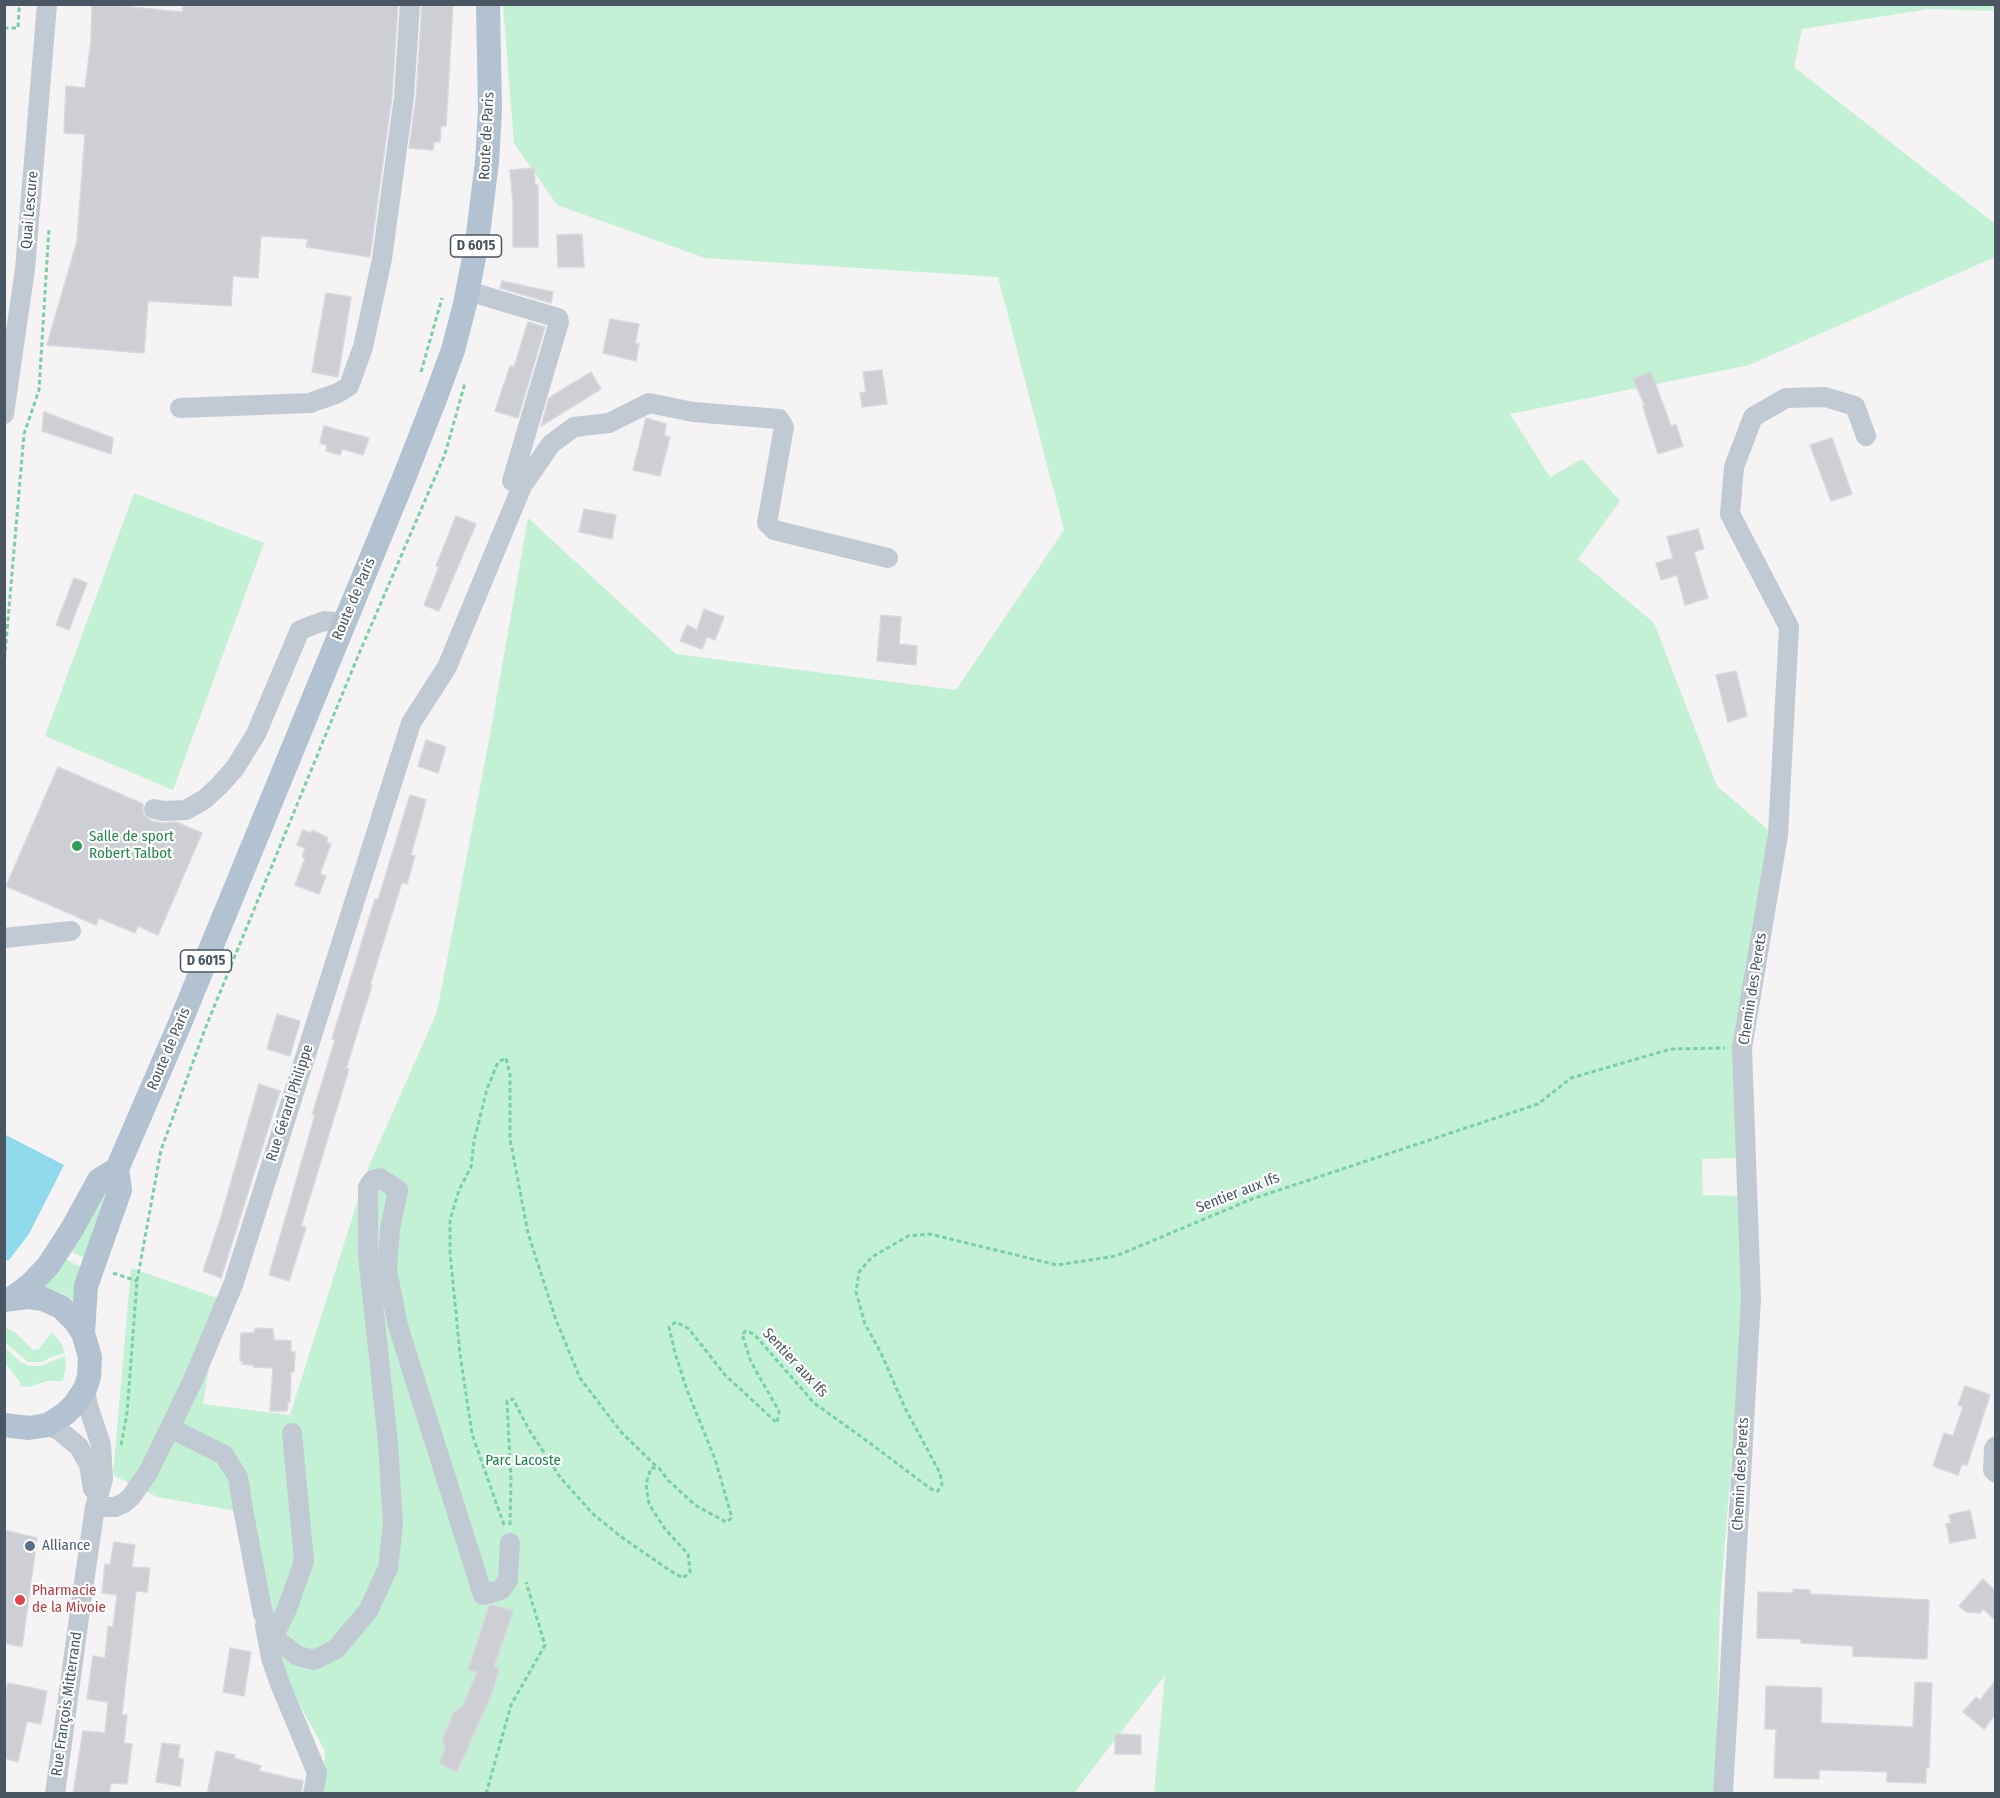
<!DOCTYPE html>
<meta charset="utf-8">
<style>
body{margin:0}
#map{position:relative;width:2000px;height:1798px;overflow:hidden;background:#f5f3f3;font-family:"Fira Sans Condensed",sans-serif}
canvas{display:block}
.frame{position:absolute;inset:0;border:6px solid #4a5661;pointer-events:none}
</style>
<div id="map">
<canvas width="2000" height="1798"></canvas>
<div class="frame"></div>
</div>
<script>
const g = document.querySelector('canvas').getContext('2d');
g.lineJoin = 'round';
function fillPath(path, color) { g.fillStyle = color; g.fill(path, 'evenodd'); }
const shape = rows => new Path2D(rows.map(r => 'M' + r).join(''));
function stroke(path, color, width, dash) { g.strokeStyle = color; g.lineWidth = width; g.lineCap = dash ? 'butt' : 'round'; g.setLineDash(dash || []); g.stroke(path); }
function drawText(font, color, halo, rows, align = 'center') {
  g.font = font + ' "Fira Sans Condensed",sans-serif'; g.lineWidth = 4.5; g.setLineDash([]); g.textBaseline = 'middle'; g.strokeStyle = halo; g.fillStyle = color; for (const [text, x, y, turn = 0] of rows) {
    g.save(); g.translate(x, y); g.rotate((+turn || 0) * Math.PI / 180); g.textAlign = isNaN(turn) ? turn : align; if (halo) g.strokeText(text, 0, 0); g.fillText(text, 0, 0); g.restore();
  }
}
const green = shape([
 [503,5,1995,5,1995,11,1929,9,1802,29,1794,67,1994,223,1995,222,1995,257,1749,365,1510,414,1550,477,1582,459,1620,501,1578,559,1654,623,1717,786,1780,840,1744,1046,1742,1158,1702,1159,1703,1195,1743,1196,1744,1309,1720,1603,1715,1793,1154,1793,1165,1675,1084,1780,1075,1793,323,1793,325,1751,277,1663,248,1513,157,1497,113,1475,131,1268,220,1299,203,1404,290,1415,368,1168,437,1012,490,735,528,518,676,654,956,690,1064,530,998,277,705,258,557,205,514,143],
 [134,493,264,543,173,790,45,736],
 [110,1184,86,1258,77,1255,69,1250],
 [63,1258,83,1268,77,1304,66,1295,41,1286],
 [4,1327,16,1333,33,1350,39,1349,52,1332,61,1343,65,1353,51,1357,42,1362,28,1362,5,1342],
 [4,1346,20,1362,29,1366,40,1366,65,1356,66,1366,63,1381,47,1381,29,1387,20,1386,20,1382,5,1363]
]);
const water = shape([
 [4,1134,64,1165,29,1234,9,1260,5,1261]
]);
const building = shape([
 [92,4,122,4,122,6,182,12,183,4,398,4,392,96,370,257,306,247,308,239,261,236,258,278,233,276,231,306,148,301,144,353,47,345,77,241,85,134,64,133,66,86,85,88,91,41,92,4],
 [422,4,453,4,446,126,441,126,440,142,434,142,433,150,409,148,416,98,422,4],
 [534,168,535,185,538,185,538,247,513,247,513,202,510,170,534,168],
 [582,234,584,267,558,267,557,235,582,234],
 [502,281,553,292,551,303,500,288,502,281],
 [326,293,351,297,338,377,312,372,326,293],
 [610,319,639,324,635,343,639,344,636,361,603,353,610,319],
 [528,322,545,327,518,418,495,411,510,366,514,367,528,322],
 [882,370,887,404,862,407,860,393,866,392,863,372,882,370],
 [591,372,601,389,541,426,549,398,591,372],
 [1651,372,1671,426,1676,425,1683,446,1658,454,1643,406,1645,406,1633,379,1651,372],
 [44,412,113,438,111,454,42,431,44,412],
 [646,418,666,424,664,436,670,437,660,476,633,470,646,418],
 [324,426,369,438,363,455,342,449,340,455,326,451,327,445,320,443,324,426],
 [1832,438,1852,494,1831,501,1810,445,1832,438],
 [584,509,616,515,612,539,579,532,584,509],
 [456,516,476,524,439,611,424,605,439,567,436,566,456,516],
 [1698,529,1704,549,1694,552,1708,598,1685,605,1677,575,1661,580,1656,563,1673,558,1667,537,1698,529],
 [74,578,87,583,69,630,56,625,74,578],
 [704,609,724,617,715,640,707,637,702,649,680,641,687,625,697,630,704,609],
 [881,615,901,617,899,644,917,646,916,665,877,661,881,615],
 [1736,671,1747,716,1728,722,1716,675,1736,671],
 [426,740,446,747,438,773,418,766,426,740],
 [58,767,143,804,143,813,151,821,163,823,176,822,202,833,158,935,138,926,135,933,99,918,96,925,6,886,58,767],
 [410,795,426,800,411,855,415,856,407,884,402,882,370,985,372,985,346,1069,349,1069,301,1226,306,1228,289,1281,269,1275,315,1115,312,1115,335,1040,332,1039,375,899,378,900,410,795],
 [303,830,311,833,312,830,328,838,326,842,331,844,320,874,326,876,319,894,295,885,305,858,302,857,305,848,297,845,303,830],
 [277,1014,300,1021,290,1056,267,1049,277,1014],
 [259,1084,280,1091,221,1278,203,1271,221,1217,259,1084],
 [255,1328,273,1329,274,1340,291,1341,291,1352,295,1352,294,1372,291,1372,290,1402,288,1402,287,1411,270,1411,273,1368,254,1367,252,1365,242,1364,243,1361,240,1361,241,1333,254,1333,255,1328],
 [1965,1386,1990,1395,1967,1465,1962,1464,1958,1475,1933,1466,1944,1433,1953,1436,1963,1407,1958,1405,1965,1386],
 [1970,1510,1976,1538,1950,1543,1946,1524,1951,1523,1949,1515,1970,1510],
 [4,1530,37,1538,22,1647,4,1643,4,1530],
 [114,1542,135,1545,132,1567,150,1568,147,1592,136,1591,122,1715,127,1715,124,1743,132,1744,127,1784,111,1783,109,1794,73,1794,83,1731,105,1733,108,1702,87,1699,93,1656,105,1658,108,1626,113,1627,117,1595,102,1593,105,1564,110,1565,114,1542],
 [1983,1579,1995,1591,1995,1620,1983,1609,1980,1613,1966,1612,1959,1606,1983,1579],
 [1793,1589,1810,1590,1810,1594,1929,1600,1927,1659,1853,1656,1853,1646,1801,1643,1801,1639,1757,1638,1758,1592,1793,1593,1793,1589],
 [493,1605,513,1611,494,1667,499,1669,493,1691,457,1772,439,1763,445,1748,442,1739,454,1712,463,1706,477,1672,468,1670,489,1606,493,1605],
 [230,1648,251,1652,244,1696,223,1692,230,1648],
 [1995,1681,1995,1715,1984,1729,1963,1712,1976,1697,1980,1700,1995,1681],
 [1915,1682,1932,1683,1929,1768,1926,1768,1926,1783,1887,1782,1887,1772,1863,1771,1819,1770,1819,1779,1774,1778,1776,1729,1765,1729,1766,1686,1822,1688,1821,1723,1913,1727,1915,1682],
 [8,1683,47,1691,41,1724,27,1721,18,1762,4,1758,4,1697,8,1683],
 [1115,1734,1141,1735,1141,1754,1115,1754,1115,1734],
 [162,1743,180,1745,178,1758,184,1759,180,1786,156,1782,162,1743],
 [216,1751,235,1755,234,1758,261,1766,259,1771,303,1781,301,1794,207,1794,216,1751]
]);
const path = shape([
 [4,28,18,28,19,9,22,4],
 [421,372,442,298],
 [4,666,24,434,39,390,49,228],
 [113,1273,137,1281],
 [121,1445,127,1414,137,1281,161,1150,205,1029,358,656,445,454,465,383],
 [504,1525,472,1434,460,1354,450,1253,450,1220,459,1190,471,1167,474,1141,487,1089,498,1062,506,1058,510,1075,510,1139,528,1233,556,1320,580,1378,621,1432,658,1468],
 [510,1525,511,1479,507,1401,513,1399,528,1428,560,1477,593,1514,620,1536,669,1570,683,1578,690,1572,688,1554,665,1529,649,1504,646,1484,651,1468,659,1468,668,1480,695,1505,726,1522,732,1518,715,1459,687,1390,675,1353,669,1327,676,1322,689,1329,725,1375,777,1423,779,1411,751,1362,742,1334,746,1331,754,1334,814,1403,863,1438,931,1489,938,1491,942,1484,940,1473,905,1408,881,1353,865,1324,856,1292,859,1272,872,1257,908,1236,930,1234,1057,1265,1116,1256,1252,1199,1538,1104,1571,1078,1671,1049,1725,1048],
 [486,1794,511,1705,545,1645,526,1582]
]);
const minor = shape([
 [468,291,558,318,559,322,512,481,522,486,551,444,574,427,609,423,649,403,693,412,779,419,784,427,767,523,774,530,888,558],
 [180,408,310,403,338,393,349,386,363,347,382,259,404,97,410,4],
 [4,414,25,269,47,4],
 [154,809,163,811,186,810,205,799,219,786,235,768,256,734,300,630,324,621,344,623],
 [4,938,71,931],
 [48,1425,60,1431,79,1447,89,1465,93,1489],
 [170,1428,224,1455,238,1477,243,1509,263,1614,277,1640,298,1656,314,1660,336,1649,368,1611,388,1568,393,1524,388,1443,368,1255,368,1187,373,1180,380,1178,398,1190,390,1229,387,1270,398,1326,483,1595,501,1590,508,1580,510,1543],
 [1996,1446,1994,1449,1993,1470,1996,1473],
 [95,1507,115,1507,124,1503,131,1497,149,1471,193,1380,233,1285,411,723,447,667,522,486],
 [265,1626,271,1658,280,1684,317,1773,313,1794],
 [274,1635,287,1609,304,1561,292,1433],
 [55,1794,81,1603,95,1507,103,1479,101,1445,88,1406,85,1389],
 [1723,1794,1751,1299,1742,1048,1778,835,1789,627,1730,514,1734,467,1753,417,1786,398,1825,397,1855,406,1866,436]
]);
const major = shape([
 [12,1298,30,1285,48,1266,72,1229,99,1180,117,1169],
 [4,1300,28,1297,43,1299,61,1307,75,1321,83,1333,90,1357,89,1377,85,1389,75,1404,66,1413,48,1425,41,1426,29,1428,4,1425],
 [83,1333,86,1286,120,1190,117,1169,178,1028,404,478,435,399,453,350,465,304,477,242,487,162,490,110,488,4]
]);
const markers = [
 [77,846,6,"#2e9e5b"],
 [30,1546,6,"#5c6f8a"],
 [20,1600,6,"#e0444e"]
];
const shields = [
 [476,246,51],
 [206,961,51]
];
const shieldNames = [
 ["D 6015",476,246],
 ["D 6015",206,961]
];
const streetNames = [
 ["Route de Paris",487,136,-87],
 ["Quai Lescure",30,210,-85],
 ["Route de Paris",354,599,-67],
 ["Chemin des Perets",1753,989,-81],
 ["Route de Paris",169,1049,-67],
 ["Rue Gérard Philippe",290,1103,-72],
 ["Sentier aux Ifs",1238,1193,-21],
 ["Sentier aux Ifs",795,1363,47],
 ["Chemin des Perets",1741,1474,-87],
 ["Rue François Mitterrand",67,1704,-82]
];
const leisureNames = [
 ["Salle de sport",89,837],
 ["Robert Talbot",89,854]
];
const parkNames = [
 ["Parc Lacoste",523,1461]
];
const serviceNames = [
 ["Alliance",42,1546]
];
const healthNames = [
 ["Pharmacie",32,1591],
 ["de la Mivoie",32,1608]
];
fillPath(green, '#c3f1d5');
fillPath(water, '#90daee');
fillPath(building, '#cdcfd5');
stroke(building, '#d7d9de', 1.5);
stroke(path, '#7ad0a6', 3, [4.5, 3]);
stroke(minor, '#c1cad2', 20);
stroke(major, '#b3c2d1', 24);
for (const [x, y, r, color] of markers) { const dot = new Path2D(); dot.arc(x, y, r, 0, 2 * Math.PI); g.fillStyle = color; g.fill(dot); stroke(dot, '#fff', 2); }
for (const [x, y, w] of shields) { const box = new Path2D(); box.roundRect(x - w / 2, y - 11, w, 22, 4.5); g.fillStyle = '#fff'; g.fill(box); stroke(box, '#4a5661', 1.5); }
drawText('bold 14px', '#4a5661', null, shieldNames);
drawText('15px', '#4a5661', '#fff', streetNames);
drawText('15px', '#27864d', '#fff', leisureNames, 'left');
drawText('15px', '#17864f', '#fff', parkNames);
drawText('15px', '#4e5e75', '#fff', serviceNames, 'left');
drawText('15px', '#be3a42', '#fff', healthNames, 'left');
</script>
